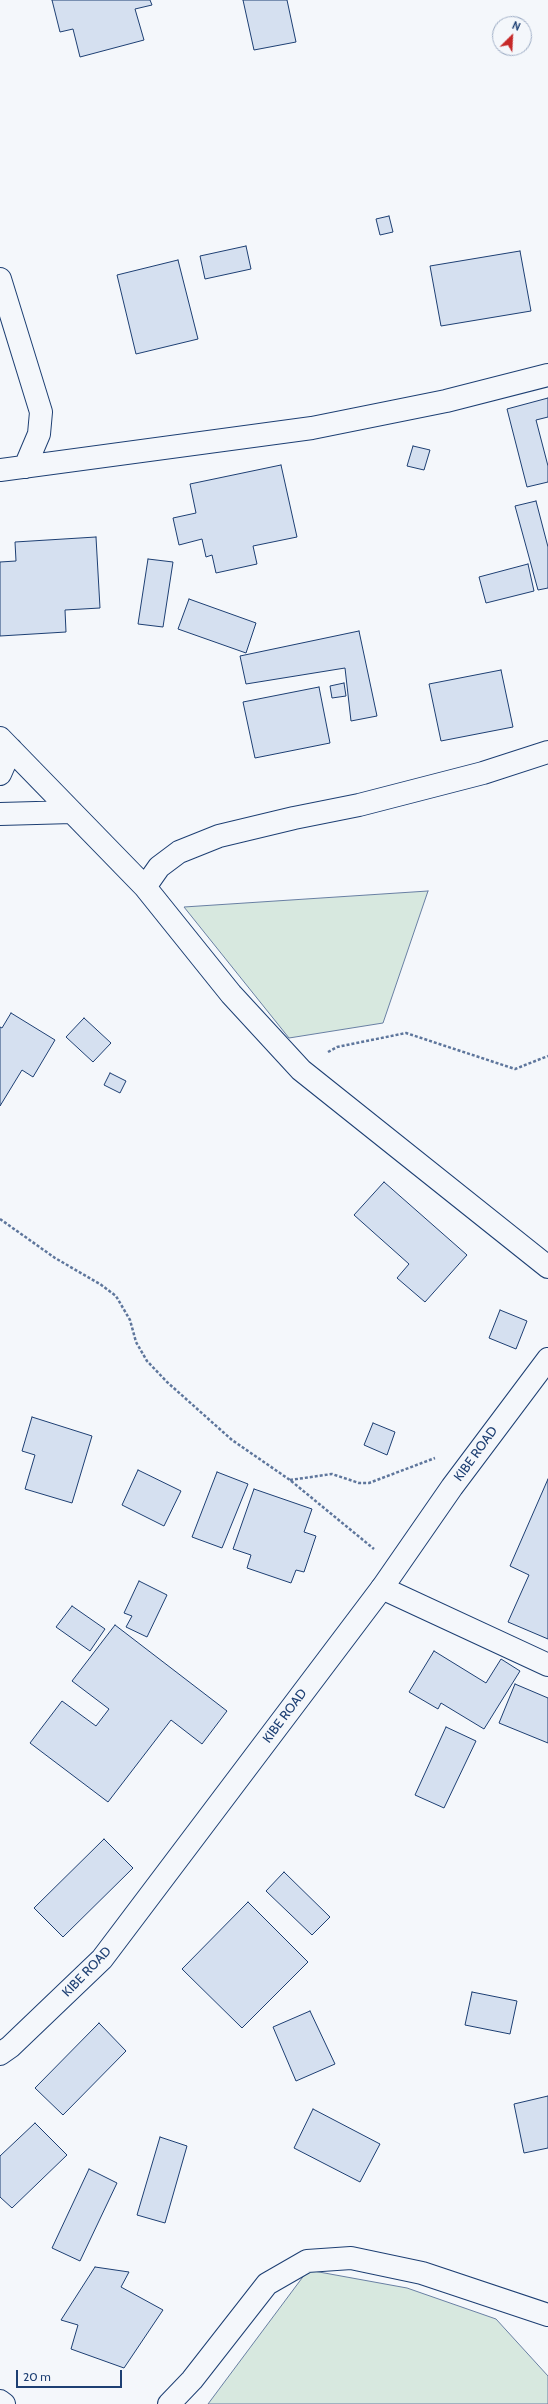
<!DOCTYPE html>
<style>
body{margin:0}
#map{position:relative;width:548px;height:2404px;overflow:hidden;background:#f4f7fb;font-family:Cabin,sans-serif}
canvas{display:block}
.north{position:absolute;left:492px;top:16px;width:40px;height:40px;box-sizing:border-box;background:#f4f7fb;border:1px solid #9eadc5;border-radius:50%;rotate:24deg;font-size:11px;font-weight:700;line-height:16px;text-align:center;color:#1d3f73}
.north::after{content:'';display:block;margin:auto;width:14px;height:18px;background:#c62828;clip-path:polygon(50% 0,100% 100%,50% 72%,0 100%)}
.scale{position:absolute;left:16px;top:2370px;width:106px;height:18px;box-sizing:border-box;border:2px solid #1d3f73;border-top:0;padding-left:5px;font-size:12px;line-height:14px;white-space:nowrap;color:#1d3f73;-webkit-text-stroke:3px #f4f7fb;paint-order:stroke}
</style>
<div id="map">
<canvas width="548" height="2404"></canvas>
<div class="north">N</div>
<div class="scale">20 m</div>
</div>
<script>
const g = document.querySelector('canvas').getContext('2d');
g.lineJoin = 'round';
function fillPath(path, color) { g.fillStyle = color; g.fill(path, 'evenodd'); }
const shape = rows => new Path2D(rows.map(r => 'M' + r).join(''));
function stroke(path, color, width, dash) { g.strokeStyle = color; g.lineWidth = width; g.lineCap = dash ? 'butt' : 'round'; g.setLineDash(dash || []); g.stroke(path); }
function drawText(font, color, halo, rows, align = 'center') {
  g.font = font + ' Cabin,sans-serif'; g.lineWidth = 3; g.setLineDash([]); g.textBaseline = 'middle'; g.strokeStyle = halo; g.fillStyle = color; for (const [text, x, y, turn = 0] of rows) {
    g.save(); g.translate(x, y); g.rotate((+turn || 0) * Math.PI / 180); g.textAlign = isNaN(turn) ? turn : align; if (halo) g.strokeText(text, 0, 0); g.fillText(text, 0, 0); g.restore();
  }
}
const green = shape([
 [428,891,383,1023,289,1038,184,907,428,891],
 [308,2270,407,2288,496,2319,548,2376,548,2404,208,2404,308,2270]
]);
const building = shape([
 [52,0,150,0,152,5,135,9,144,40,80,57,73,29,60,32,52,0],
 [243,0,287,0,296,42,254,50,243,0],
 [389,216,393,232,380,235,376,219,389,216],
 [246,246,251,269,205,279,200,256,246,246],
 [520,251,531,311,441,326,430,266,520,251],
 [178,260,198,339,136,354,117,275,178,260],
 [548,398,548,417,536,420,548,466,548,482,527,487,507,409,548,398],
 [413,446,430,450,424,470,407,466,413,446],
 [281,465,297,537,253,546,257,564,216,573,212,555,206,557,202,539,179,545,173,518,196,513,190,484,281,465],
 [536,501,548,547,548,588,538,590,515,506,536,501],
 [96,537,100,608,65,610,66,632,0,636,0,562,16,561,15,542,96,537],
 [148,559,173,562,163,627,138,624,148,559],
 [528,564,534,591,486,603,479,577,528,564],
 [189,599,256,623,246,653,178,629,189,599],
 [359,631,377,716,351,721,345,668,246,684,240,656,359,631],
 [501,670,513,727,441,741,429,684,501,670],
 [344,683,346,696,332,698,330,686,344,683],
 [319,687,330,743,255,758,243,702,319,687],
 [11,1013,55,1040,33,1077,22,1070,0,1106,0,1027,2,1028,11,1013],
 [84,1018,111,1043,93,1062,66,1037,84,1018],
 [110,1073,126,1081,120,1093,104,1085,110,1073],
 [384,1182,467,1255,425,1302,397,1278,409,1264,354,1215,384,1182],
 [500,1310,527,1321,516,1349,489,1338,500,1310],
 [32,1417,92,1436,72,1503,25,1489,35,1455,22,1451,32,1417],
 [373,1423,395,1432,387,1455,364,1445,373,1423],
 [138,1470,181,1491,164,1526,122,1505,138,1470],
 [217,1472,248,1484,222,1548,192,1537,217,1472],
 [548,1479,548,1639,508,1622,529,1575,510,1566,548,1479],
 [254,1489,312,1509,304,1532,316,1536,304,1572,296,1570,291,1583,247,1568,251,1555,233,1549,254,1489],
 [139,1581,167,1595,147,1637,126,1627,132,1616,124,1613,139,1581],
 [72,1606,105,1629,90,1651,56,1627,72,1606],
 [115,1625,227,1711,202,1744,171,1720,108,1802,30,1743,62,1701,96,1726,109,1709,72,1681,115,1625],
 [434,1651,486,1683,501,1659,520,1671,484,1729,441,1703,438,1709,409,1692,434,1651],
 [515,1684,548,1698,548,1743,499,1723,515,1684],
 [446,1727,476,1741,444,1808,415,1795,446,1727],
 [104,1839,133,1868,63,1937,34,1908,104,1839],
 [284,1872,330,1917,312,1935,266,1891,284,1872],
 [248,1902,308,1962,242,2028,182,1969,248,1902],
 [472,1992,517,2001,510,2034,465,2025,472,1992],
 [310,2011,335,2064,296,2081,273,2027,310,2011],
 [99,2023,126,2051,63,2115,35,2088,99,2023],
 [548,2096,548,2148,524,2153,514,2104,548,2096],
 [313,2109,380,2144,360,2182,294,2148,313,2109],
 [35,2123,67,2155,12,2208,0,2197,0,2156,35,2123],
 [160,2137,187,2146,165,2223,137,2215,160,2137],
 [89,2169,117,2183,80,2261,52,2248,89,2169],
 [95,2267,129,2272,121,2287,163,2310,124,2368,71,2349,78,2325,61,2320,95,2267]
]);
const path = shape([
 [328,1052,337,1047,406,1033,515,1069,548,1056],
 [0,1219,55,1258,100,1284,116,1296,130,1320,136,1342,147,1361,167,1382,232,1440,290,1480,374,1549],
 [290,1480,332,1474,359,1483,369,1483,435,1458]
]);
const street = shape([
 [0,279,41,412,39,434,25,467],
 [0,470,312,428,446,401,548,375],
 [0,738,145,887,231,994,301,1070,548,1267],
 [0,774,11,749],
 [0,814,72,812],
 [145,887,159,867,179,852,219,836,294,818,359,805,483,773,548,752],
 [382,1588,548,1665],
 [0,2401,4,2404],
 [169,2404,192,2380,267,2284,307,2261,351,2258,422,2273,548,2315]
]);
const secondary = shape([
 [0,2054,10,2047,102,1959,382,1588,452,1487,548,1359]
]);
const streetNames = [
 ["KIBE ROAD",476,1454,-54],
 ["KIBE ROAD",285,1716,-53],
 ["KIBE ROAD",87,1972,-46]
];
fillPath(green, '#d7e8df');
stroke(green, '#687fa3', 1);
fillPath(building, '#d5e0f0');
stroke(building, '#1d3f73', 1);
stroke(street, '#1d3f73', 24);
stroke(secondary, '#1d3f73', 24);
stroke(path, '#5e769c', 2.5, [3, 2]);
stroke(street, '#f4f7fb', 22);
stroke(secondary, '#f4f7fb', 22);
drawText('13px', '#1d3f73', '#f4f7fb', streetNames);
</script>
